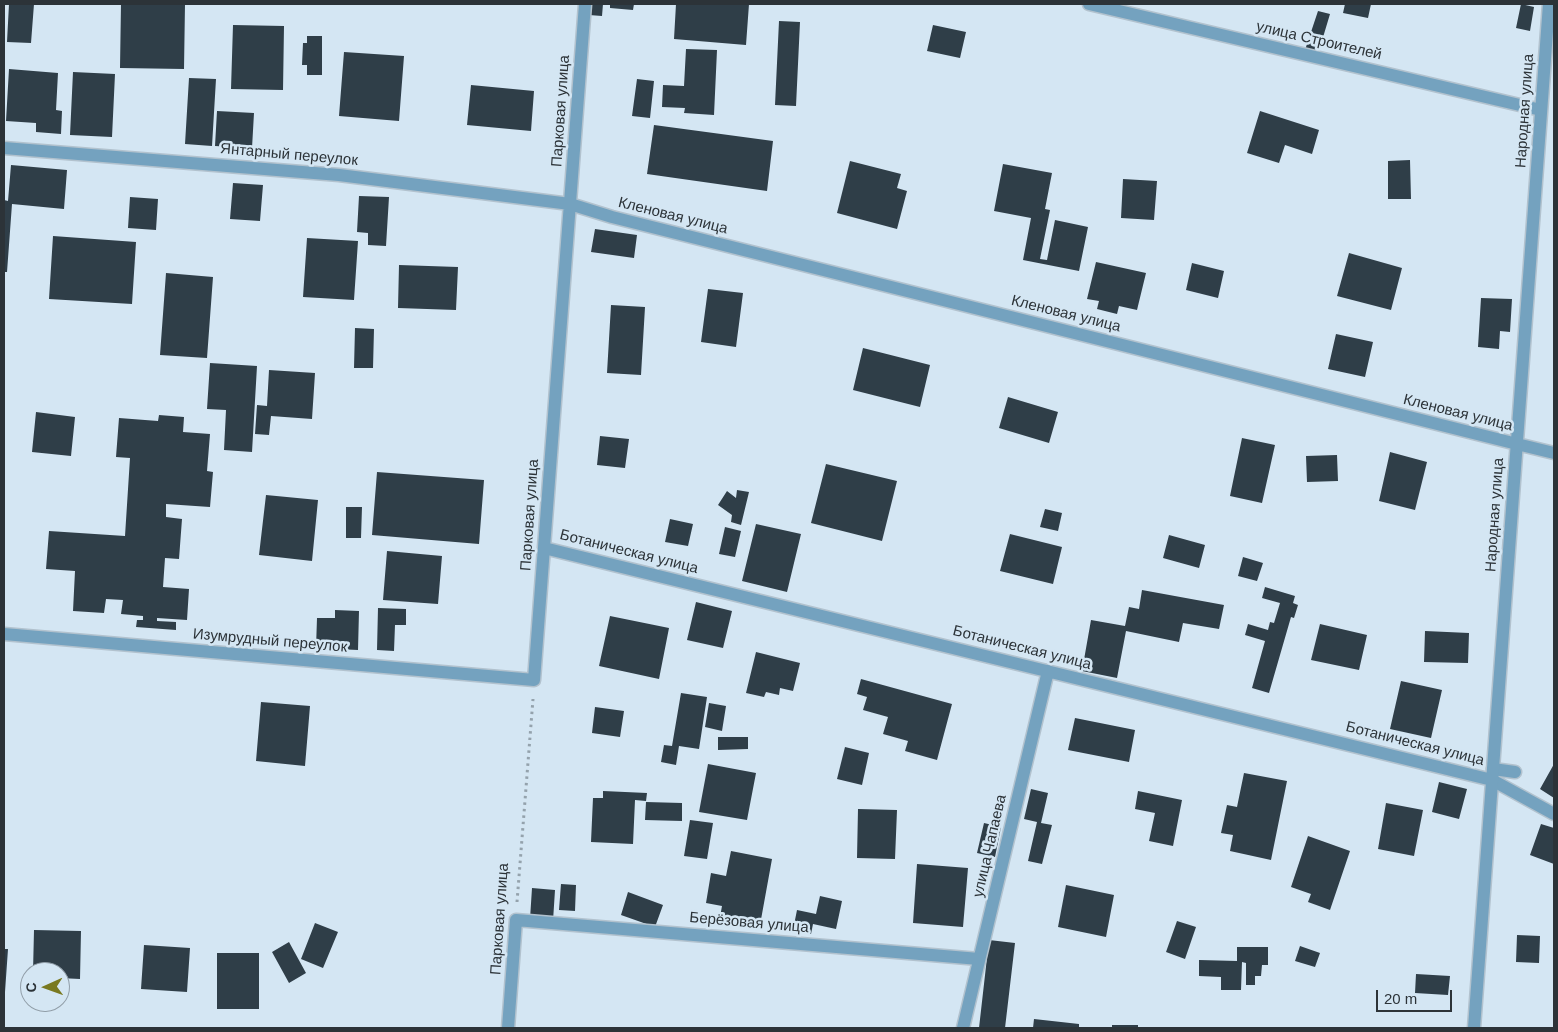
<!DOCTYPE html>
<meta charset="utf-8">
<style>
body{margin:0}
#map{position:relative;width:1558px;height:1032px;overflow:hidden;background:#d4e6f3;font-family:Arial,sans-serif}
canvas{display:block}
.frame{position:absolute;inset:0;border:5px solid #2c3338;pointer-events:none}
.north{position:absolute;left:20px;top:962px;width:50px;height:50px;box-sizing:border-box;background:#d4e6f3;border:1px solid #919ea8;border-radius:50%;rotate:268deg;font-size:14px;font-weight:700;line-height:20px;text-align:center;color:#2c3338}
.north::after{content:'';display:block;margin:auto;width:18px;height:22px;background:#797920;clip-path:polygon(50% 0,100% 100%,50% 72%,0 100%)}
.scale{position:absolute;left:1376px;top:990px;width:76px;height:22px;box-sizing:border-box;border:2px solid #2c3338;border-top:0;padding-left:6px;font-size:15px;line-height:18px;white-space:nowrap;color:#2c3338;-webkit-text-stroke:4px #d4e6f3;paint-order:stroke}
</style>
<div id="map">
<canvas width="1558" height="1032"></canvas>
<div class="frame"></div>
<div class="north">С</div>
<div class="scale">20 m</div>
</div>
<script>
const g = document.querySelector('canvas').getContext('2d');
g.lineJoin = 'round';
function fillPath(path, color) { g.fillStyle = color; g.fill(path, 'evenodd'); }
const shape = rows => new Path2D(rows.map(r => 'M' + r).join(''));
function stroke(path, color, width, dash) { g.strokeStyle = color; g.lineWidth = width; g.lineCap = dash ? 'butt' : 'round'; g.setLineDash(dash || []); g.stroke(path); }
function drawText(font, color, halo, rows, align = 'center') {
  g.font = font + ' Arial,sans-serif'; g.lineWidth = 5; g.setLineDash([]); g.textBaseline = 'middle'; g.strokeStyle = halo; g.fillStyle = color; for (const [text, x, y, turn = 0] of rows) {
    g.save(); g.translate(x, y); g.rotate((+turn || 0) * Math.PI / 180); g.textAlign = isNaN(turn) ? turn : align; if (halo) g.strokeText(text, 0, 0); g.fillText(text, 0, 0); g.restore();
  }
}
const building = shape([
 [9,4,34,4,31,43,7,42],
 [121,4,185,4,184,69,120,68],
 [590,4,603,4,602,16,589,15],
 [610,4,634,4,633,10,610,8],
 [676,4,749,4,746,45,674,39],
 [1345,4,1371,4,1368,18,1343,13],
 [1521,4,1534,7,1530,31,1516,28],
 [1318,11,1330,14,1318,54,1305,50],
 [779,21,800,22,796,106,775,105],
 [233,25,284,26,283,90,231,89],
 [933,25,966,32,960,58,927,51],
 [307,36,322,36,322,75,307,75,307,65,302,65,303,43,307,43],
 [686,49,717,50,714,115,684,113,685,108,662,107,663,85,684,86],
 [344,52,404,56,399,121,339,116],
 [9,69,58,73,56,110,62,111,61,134,36,132,36,123,6,121],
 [73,72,115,74,112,137,70,135],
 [189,78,216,79,212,146,185,144],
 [637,79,654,81,650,118,632,116],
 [471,85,534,91,531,131,467,125],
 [217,111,254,113,252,148,215,146],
 [1260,111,1319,130,1312,154,1285,145,1279,163,1247,153],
 [654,125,773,141,767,191,647,174],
 [1410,160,1411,199,1388,199,1388,161],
 [850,161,901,174,897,188,907,191,897,229,837,213],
 [1003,164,1052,173,1045,209,1050,210,1040,259,1047,260,1055,220,1088,227,1079,271,1023,260,1031,218,994,211],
 [11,165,67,170,64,209,12,204,7,272,4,272,4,200,8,201],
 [1123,179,1157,181,1154,220,1121,218],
 [233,183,263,185,260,221,230,219],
 [359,196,389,197,386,246,368,245,368,233,357,232],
 [130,197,158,199,156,230,128,228],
 [595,229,637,235,634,258,591,252],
 [53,236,136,242,132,304,49,299],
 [307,238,358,241,354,300,303,297],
 [1349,253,1402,268,1391,310,1337,296],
 [1096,262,1146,273,1137,310,1119,306,1117,314,1097,309,1099,301,1087,299],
 [1192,263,1224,271,1218,298,1186,290],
 [399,265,458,267,456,310,398,308],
 [166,273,213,277,207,358,160,355],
 [708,289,743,293,736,347,701,342],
 [1481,298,1512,299,1510,332,1500,331,1499,349,1478,347],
 [611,305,645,307,641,375,607,373],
 [355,328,374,329,373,368,354,368],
 [1336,334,1373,342,1365,377,1328,369],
 [863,348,930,365,920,407,853,390],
 [210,363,257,366,252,452,224,450,226,410,207,409],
 [269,370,315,373,312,419,271,416,269,435,255,434,257,405,267,406],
 [1008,397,1058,412,1049,443,999,428],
 [36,412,75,417,71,456,32,452],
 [159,415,184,417,183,432,210,434,207,471,213,472,210,507,166,504,166,517,182,519,179,559,165,558,163,587,189,589,187,620,157,618,157,621,176,622,176,630,136,627,137,620,143,620,143,616,121,614,123,600,106,599,104,613,73,611,75,571,46,569,49,531,125,536,130,458,116,457,119,418,158,421],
 [600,436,629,439,625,468,597,465],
 [1242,438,1275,445,1262,503,1230,496],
 [1390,452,1427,462,1415,510,1379,501],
 [1337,455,1338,481,1307,482,1306,456],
 [826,464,897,481,882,541,811,523],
 [377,472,484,480,479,544,372,535],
 [737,490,749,492,741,525,731,522,732,515,718,505,727,491,736,498],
 [266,495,318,500,312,561,259,555],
 [346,507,362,507,361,538,346,538],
 [1045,509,1062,513,1058,531,1040,527],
 [670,519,693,524,688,546,665,542],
 [756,524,801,534,787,592,742,581],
 [725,527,741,531,735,557,719,554],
 [1010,534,1062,547,1053,584,1000,571],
 [1169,535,1205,545,1199,568,1163,558],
 [387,551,442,556,438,604,383,600],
 [1243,557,1263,563,1257,581,1238,576],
 [1265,587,1295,596,1293,603,1298,605,1294,618,1291,617,1269,693,1252,688,1265,641,1245,635,1248,624,1268,630,1270,622,1274,623,1280,603,1262,598],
 [1142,590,1224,605,1219,629,1183,623,1179,642,1126,631,1117,678,1082,671,1091,620,1125,626,1129,607,1139,609],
 [696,602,732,611,723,648,687,640],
 [378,608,406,609,406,625,395,625,394,651,377,650],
 [335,610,359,611,358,650,316,648,317,618,335,618],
 [610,616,669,628,659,679,599,666],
 [1320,624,1367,635,1359,670,1311,660],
 [1425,631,1469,633,1468,663,1424,662],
 [756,652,800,663,793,691,780,688,779,695,766,692,764,697,746,693],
 [861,679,952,704,937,760,905,751,908,741,883,734,888,717,863,710,867,697,857,694],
 [1401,681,1442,690,1431,738,1390,729],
 [681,693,707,697,699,749,679,746,676,765,661,762,664,745,672,746],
 [261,702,310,706,305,766,256,761],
 [709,703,726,706,722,731,705,727],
 [595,707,624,711,620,737,592,733],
 [1075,718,1135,730,1129,762,1068,750],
 [718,737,748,737,748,749,718,750],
 [845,747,869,753,862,785,837,779],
 [708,764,756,773,747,820,699,812],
 [1554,764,1554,798,1540,789],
 [1244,773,1287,781,1271,860,1230,851,1233,835,1221,833,1227,805,1237,807],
 [1439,782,1467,789,1459,819,1432,812],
 [1031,789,1048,793,1041,823,1052,825,1042,864,1028,861,1037,822,1024,819],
 [603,791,647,793,646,801,635,800,633,844,591,842,593,798,603,798],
 [1138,791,1182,800,1173,846,1149,841,1155,813,1135,809],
 [646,802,682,803,682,821,645,820],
 [1386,803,1423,810,1414,856,1378,849],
 [858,809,897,810,895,859,857,858],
 [690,820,713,823,707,859,684,856],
 [984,823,1001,827,995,857,977,853],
 [1541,824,1554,828,1554,864,1530,855],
 [1308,836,1350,851,1330,910,1308,902,1311,894,1291,887],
 [731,851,772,859,760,925,720,917,722,906,706,903,711,873,726,876],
 [917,864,968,868,963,927,913,923],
 [561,884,576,885,575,911,559,910],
 [1066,885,1114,895,1106,937,1058,927],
 [532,888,555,890,553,921,530,919],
 [628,892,663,905,655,927,621,915],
 [820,896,842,901,836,929,813,924,811,934,793,930,797,910,816,914],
 [1177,921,1196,927,1185,959,1166,952],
 [315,923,338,932,323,968,301,959],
 [34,930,81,931,80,979,60,978,60,972,33,972],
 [1517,935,1540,936,1539,963,1516,962],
 [989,940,1015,943,1005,1028,979,1028],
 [289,942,306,973,289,983,272,952],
 [144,945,190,948,187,992,141,989],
 [1300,946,1320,953,1315,967,1295,961],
 [1237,947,1268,947,1268,965,1262,965,1261,976,1255,976,1255,985,1246,985,1246,963,1242,962,1241,990,1221,990,1221,977,1199,976,1199,960,1237,961],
 [4,949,8,949,5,992,4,992],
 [217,953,259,953,259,1009,217,1009],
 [1416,974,1450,976,1448,995,1415,993],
 [1034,1019,1079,1024,1079,1028,1033,1028],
 [1112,1025,1138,1025,1138,1028,1112,1028]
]);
const path = shape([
 [517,902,533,699]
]);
const lane = shape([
 [1493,769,1515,772],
 [1492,780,1554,814]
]);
const street = shape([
 [1089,4,1541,110],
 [4,148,339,175,570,204,612,217,1517,444,1554,453],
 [544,548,1492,780],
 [4,634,534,680,585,4],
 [508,1028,516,920,979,959],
 [963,1028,1048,671],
 [1474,1028,1549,4]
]);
const streetNames = [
 ["улица Строителей",1319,41,13],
 ["Парковая улица",561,111,-86],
 ["Народная улица",1525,111,-86],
 ["Янтарный переулок",289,155,5],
 ["Кленовая улица",673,216,14],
 ["Кленовая улица",1066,314,14],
 ["Кленовая улица",1458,413,14],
 ["Парковая улица",530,515,-86],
 ["Народная улица",1495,515,-86],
 ["Ботаническая улица",629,552,14],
 ["Изумрудный переулок",270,641,5],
 ["Ботаническая улица",1022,648,14],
 ["Ботаническая улица",1415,744,14],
 ["улица Чапаева",990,846,-77],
 ["Парковая улица",500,919,-86],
 ["Берёзовая улица",749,923,5]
];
fillPath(building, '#2f3e48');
stroke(lane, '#b2c2ce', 15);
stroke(street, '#b2c2ce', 15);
stroke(path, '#94a2ac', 3, [2.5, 4]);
stroke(lane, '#74a2bf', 12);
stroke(street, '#74a2bf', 12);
drawText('15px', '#2c3338', '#d4e6f3', streetNames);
</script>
